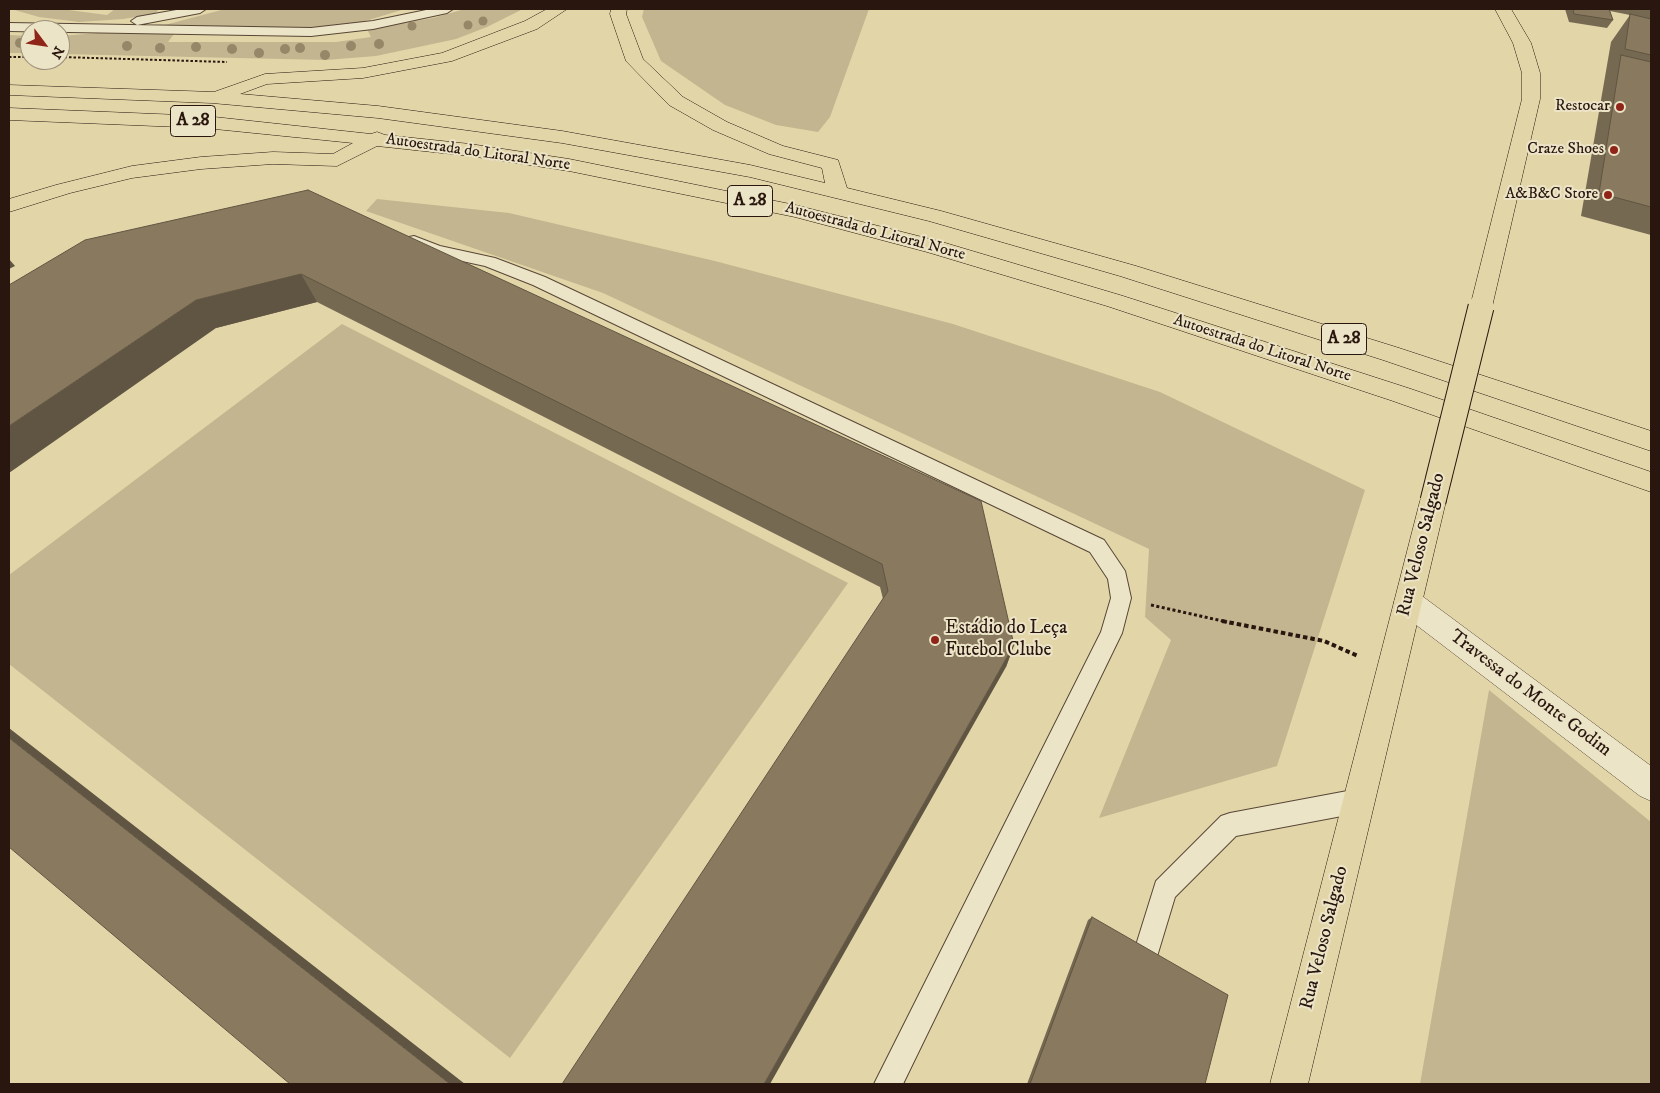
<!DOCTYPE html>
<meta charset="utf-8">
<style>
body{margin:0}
#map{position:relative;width:1660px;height:1093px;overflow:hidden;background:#e2d6a9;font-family:"IM FELL DW Pica",serif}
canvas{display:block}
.frame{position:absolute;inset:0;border:10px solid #29160f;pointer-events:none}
.north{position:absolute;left:20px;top:20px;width:50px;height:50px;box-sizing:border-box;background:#ece4c7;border:1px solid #9e927d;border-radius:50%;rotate:121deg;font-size:14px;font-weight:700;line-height:20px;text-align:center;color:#29160f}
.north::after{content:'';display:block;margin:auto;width:18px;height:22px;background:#8f2418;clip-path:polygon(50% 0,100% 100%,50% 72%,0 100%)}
</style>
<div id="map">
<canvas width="1660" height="1093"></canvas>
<div class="frame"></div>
<div class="north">N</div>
</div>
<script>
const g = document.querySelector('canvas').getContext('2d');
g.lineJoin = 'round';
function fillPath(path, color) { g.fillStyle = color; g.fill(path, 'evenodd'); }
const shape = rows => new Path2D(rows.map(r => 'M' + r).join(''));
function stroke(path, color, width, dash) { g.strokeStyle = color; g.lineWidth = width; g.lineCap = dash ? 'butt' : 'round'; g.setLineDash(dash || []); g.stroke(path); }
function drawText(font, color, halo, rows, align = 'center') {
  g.font = font + ' "IM FELL DW Pica",serif'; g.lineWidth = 4; g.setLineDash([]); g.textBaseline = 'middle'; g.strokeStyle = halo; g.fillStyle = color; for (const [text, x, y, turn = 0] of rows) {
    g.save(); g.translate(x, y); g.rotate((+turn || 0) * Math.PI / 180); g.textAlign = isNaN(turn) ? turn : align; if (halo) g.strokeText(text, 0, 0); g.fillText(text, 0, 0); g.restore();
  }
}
const green = shape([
 [11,9,61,9,107,15,115,9,159,9,155,14,123,19,79,22,39,17],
 [225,9,405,9,362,22,340,26,285,28,161,26],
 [465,9,523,9,487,27,456,39,376,56,326,60,60,54,60,36,99,33,174,34,168,42,336,42,371,37,367,29,433,18],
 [644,9,869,9,830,117,818,132,776,125,725,105,661,61,642,17],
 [9,35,30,36,30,53,9,53],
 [377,199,509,213,715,261,953,324,1160,392,1365,490,1277,766,1099,818,1171,640,1145,617,1149,549,603,293,366,211],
 [342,324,848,583,510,1058,9,664,9,575],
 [1489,690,1651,822,1651,1084,1420,1084]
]);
const pathFar2 = shape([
 [9,57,30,57],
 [60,57,227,62]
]);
const pathFar1 = shape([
 [1151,605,1227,622]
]);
const path = shape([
 [1222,621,1324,641,1358,656]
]);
const lane = shape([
 [182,9,206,9,200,13,137,25,131,21,137,17,182,9],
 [431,9,453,9,447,13,373,29,311,36,9,31,9,23,311,28,373,21,431,9],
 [414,236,440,246,495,258,545,277,1104,540,1125,571,1131,598,1122,633,903,1084,874,1084,1101,632,1111,598,1108,579,1090,552,533,285,485,266,430,254,409,245,406,241,409,237,414,236],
 [1358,789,1366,793,1370,801,1366,809,1358,813,1236,836,1175,897,1149,983,1140,987,1131,983,1127,974,1156,881,1221,816,1230,813,1358,789]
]);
const street = shape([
 [1408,590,1418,593,1651,766,1651,801,1640,796,1398,611,1394,602,1398,593,1408,590]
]);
const primary = shape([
 [1495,9,1511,9,1531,43,1540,73,1540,99,1492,307,1489,312,1481,315,1473,312,1470,307,1522,99,1522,73,1513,43,1495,9],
 [1433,490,1442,493,1446,501,1308,1084,1270,1084,1420,501,1424,493,1433,490]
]);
const highway = shape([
 [547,9,567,9,537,29,452,61,363,78,267,84,240,94,378,106,562,131,750,165,825,183,822,168,769,154,713,130,669,105,626,61,610,14,611,9,627,9,626,14,643,59,683,97,727,122,783,146,838,160,847,188,941,211,1136,266,1399,348,1651,431,1651,451,1383,360,1120,276,929,221,750,177,562,143,378,118,212,103,9,95,9,85,214,92,265,74,363,68,442,53,525,21,547,9],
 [9,108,205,116,371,134,377,132,385,135,470,144,569,159,795,205,942,242,1123,296,1411,389,1651,472,1651,492,1393,401,1107,306,927,252,795,217,569,171,470,156,377,146,337,166,273,164,201,169,132,178,70,193,9,212,9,199,56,185,132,166,201,157,273,152,333,154,353,143,205,128,9,120,9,108]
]);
const primaryBridge = shape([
 [1433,501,1481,307]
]);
const trees = [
 [483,21,4.5],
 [468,25,4.5],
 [412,26,4.5],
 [20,43,5],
 [379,44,5],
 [127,46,5],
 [351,46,5],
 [196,47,5],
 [160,48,5],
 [300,48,5],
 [232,49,5],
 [285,49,5],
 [259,53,5],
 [325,55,5]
];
const wall = shape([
 [1565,9,1651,9,1651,235,1581,216,1611,42,1630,15,1610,11,1613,20,1607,28,1569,22],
 [308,190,1014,645,1006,667,883,599,880,587,317,302,216,328],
 [1092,917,1205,1084,1027,1084,1088,920]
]);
const shadedWall = shape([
 [9,259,15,266,9,269],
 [301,274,317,302,216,328,9,473,9,426,196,300],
 [1014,645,1006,667,770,1084,764,1084],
 [9,728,465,1084,450,1084,9,738]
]);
const building = shape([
 [1573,9,1609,9,1613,20,1574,14,1573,9],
 [1630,14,1651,19,1651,55,1625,49,1630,14],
 [1621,55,1651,62,1651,207,1599,193,1621,55],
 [308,190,981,501,1014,645,764,1084,562,1084,888,591,882,564,301,274,196,300,9,426,9,285,85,240,308,190],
 [9,738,450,1084,290,1084,9,847,9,738],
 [1092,917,1228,995,1205,1084,1030,1084,1092,917]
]);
const markers = [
 [1620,107,5,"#8f2418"],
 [1614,150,5,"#8f2418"],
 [1608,195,5,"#8f2418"],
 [935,640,5,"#8f2418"]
];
const farPoinames = [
 ["Restocar",1610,107],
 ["Craze Shoes",1604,150],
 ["A&B&C Store",1598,195]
];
const farStreetnames = [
 ["Autoestrada do Litoral Norte",478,153,8],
 ["Autoestrada do Litoral Norte",875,232,15],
 ["Autoestrada do Litoral Norte",1262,349,18]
];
const shields = [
 [193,121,45],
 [750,201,45],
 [1344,339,45]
];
const shieldNames = [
 ["A 28",193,121],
 ["A 28",750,201],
 ["A 28",1344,339]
];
const streetNames = [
 ["Rua Veloso Salgado",1422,545,-76],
 ["Travessa do Monte Godim",1530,694,37],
 ["Rua Veloso Salgado",1325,938,-76]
];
const poiNames = [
 ["Estádio do Leça",945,629],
 ["Futebol Clube",945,651]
];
fillPath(green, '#c3b58f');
stroke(lane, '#574636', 2);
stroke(street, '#574636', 1);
stroke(primary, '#29160f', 1);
stroke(highway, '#29160f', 1);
stroke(pathFar2, '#29160f', 2, [2.5, 2]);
stroke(pathFar1, '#29160f', 3, [3, 2.5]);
stroke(path, '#29160f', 4, [4.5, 3]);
fillPath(lane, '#ece4c7');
fillPath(street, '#ece4c7');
fillPath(primary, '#e2d6a9');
fillPath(highway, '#e2d6a9');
stroke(primaryBridge, '#29160f', 27, []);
stroke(primaryBridge, '#e2d6a9', 25);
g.fillStyle = '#968769';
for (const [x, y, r] of trees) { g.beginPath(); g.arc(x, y, r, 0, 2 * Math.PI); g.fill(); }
fillPath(wall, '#766952');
fillPath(shadedWall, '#605542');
fillPath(building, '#897a5f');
stroke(building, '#605542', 1);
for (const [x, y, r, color] of markers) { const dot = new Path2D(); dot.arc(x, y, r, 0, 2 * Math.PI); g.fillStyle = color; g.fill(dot); stroke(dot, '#ece4c7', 2); }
drawText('16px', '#29160f', '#ece4c7', farPoinames, 'right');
drawText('16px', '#29160f', '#ece4c7', farStreetnames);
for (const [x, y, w] of shields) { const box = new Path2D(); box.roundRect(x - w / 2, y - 15.5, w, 31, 4); g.fillStyle = '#ece4c7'; g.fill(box); stroke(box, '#29160f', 1); }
drawText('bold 18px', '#29160f', null, shieldNames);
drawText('19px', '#29160f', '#ece4c7', streetNames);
drawText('19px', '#29160f', '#ece4c7', poiNames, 'left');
</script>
